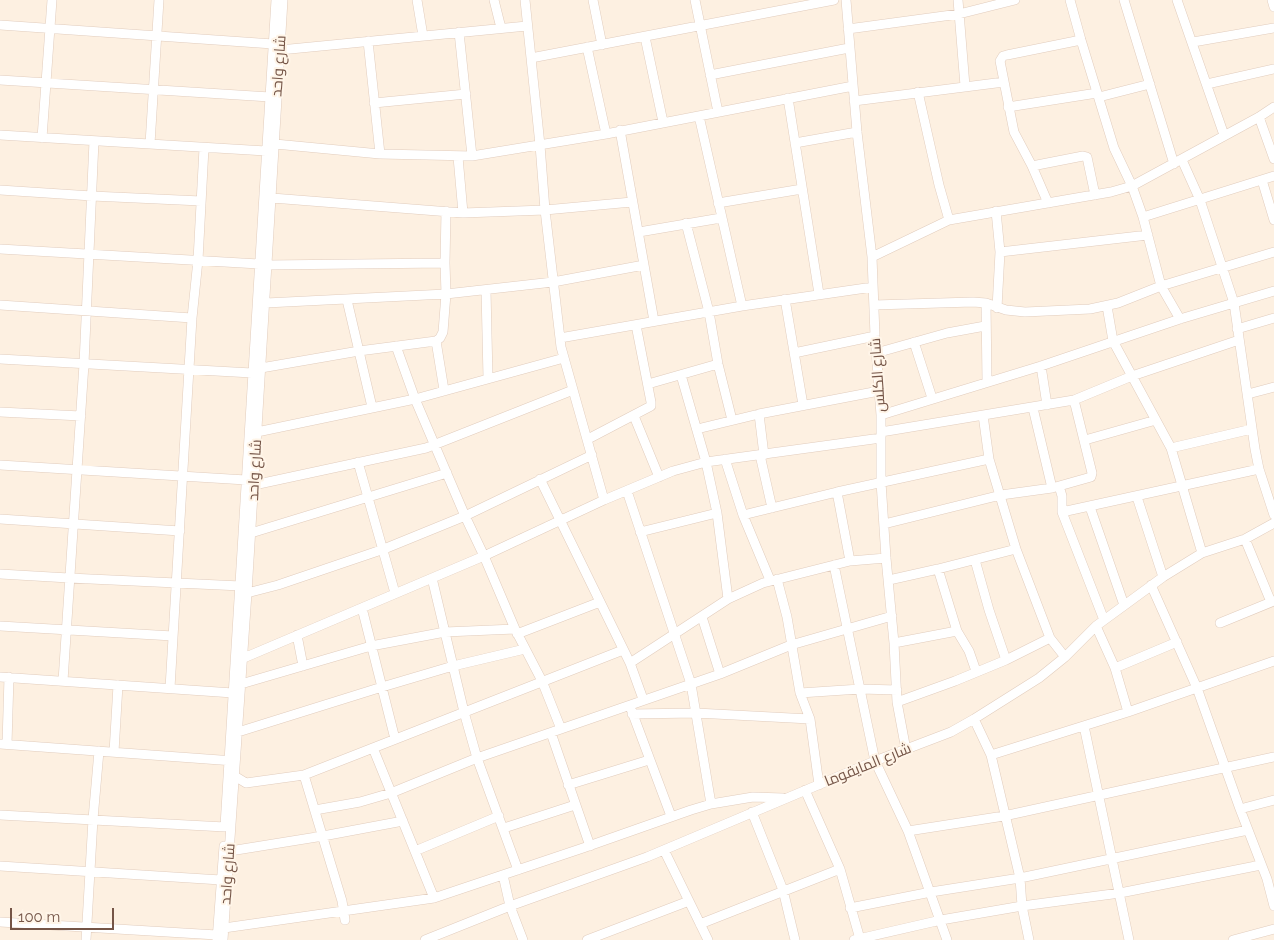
<!DOCTYPE html>
<meta charset="utf-8">
<style>
body{margin:0}
#map{position:relative;width:1274px;height:940px;overflow:hidden;background:#fdf0e1;font-family:Raleway,sans-serif}
canvas{display:block}
.scale{position:absolute;left:10px;top:908px;width:104px;height:22px;box-sizing:border-box;border:2px solid #755547;border-top:0;padding-left:6px;font-size:15px;line-height:18px;white-space:nowrap;color:#755547;-webkit-text-stroke:4px #fff5e8;paint-order:stroke}
</style>
<div id="map">
<canvas width="1274" height="940"></canvas>
<div class="scale">100 m</div>
</div>
<script>
const g = document.querySelector('canvas').getContext('2d');
g.lineJoin = 'round';
const shape = rows => new Path2D(rows.map(r => 'M' + r).join(''));
function stroke(path, color, width, dash) { g.strokeStyle = color; g.lineWidth = width; g.lineCap = dash ? 'butt' : 'round'; g.setLineDash(dash || []); g.stroke(path); }
function drawText(font, color, halo, rows, align = 'center') {
  g.font = font + ' Raleway,Cairo,sans-serif'; g.lineWidth = 4; g.setLineDash([]); g.textBaseline = 'middle'; g.strokeStyle = halo; g.fillStyle = color; for (const [text, x, y, turn = 0] of rows) {
    g.save(); g.translate(x, y); g.rotate((+turn || 0) * Math.PI / 180); g.textAlign = isNaN(turn) ? turn : align; if (halo) g.strokeText(text, 0, 0); g.fillText(text, 0, 0); g.restore();
  }
}
const minor = shape([
 [417,0,423,36],
 [494,0,501,28],
 [525,0,540,145,545,210,561,347,604,500],
 [593,0,602,45],
 [695,0,718,112],
 [846,0,857,132,872,257,875,336,881,415,881,482,886,558,894,643,897,702,906,750],
 [958,0,965,86],
 [1070,0,1081,40,1114,148,1132,186,1143,217,1161,286,1180,319],
 [1124,0,1174,164],
 [1177,0,1224,135],
 [1272,0,1274,7],
 [0,25,273,44],
 [848,29,959,14,1015,0],
 [459,32,472,156],
 [645,37,663,122],
 [368,41,380,154],
 [1193,42,1274,28],
 [587,47,606,134],
 [280,50,527,26],
 [531,58,834,0],
 [710,75,849,48],
 [0,80,270,97],
 [1207,84,1274,69],
 [918,92,939,185,949,220],
 [1099,97,1150,84],
 [788,98,819,294],
 [854,101,1004,82],
 [374,103,466,94],
 [1008,107,1097,93],
 [699,116,742,306],
 [1259,117,1274,159],
 [620,130,654,321],
 [0,135,266,151],
 [42,138,52,0],
 [795,143,857,132],
 [150,144,159,0],
 [275,144,380,154,472,156,606,134,853,86],
 [458,157,463,213],
 [1182,160,1200,200,1234,303,1255,449,1259,469,1274,515],
 [1032,166,1083,156,1087,157,1095,195],
 [1262,180,1274,220],
 [0,190,92,196,201,201],
 [272,198,463,213,545,210,632,202],
 [718,203,802,189],
 [1048,203,1032,166,1014,132,1000,61,1003,56,1007,55,1081,40],
 [996,211,1000,252,997,308],
 [1143,217,1274,176],
 [686,223,709,312,718,364,732,420],
 [639,232,721,218],
 [0,249,259,264],
 [1000,252,1148,235],
 [872,257,949,220,1111,192,1132,186,1259,117,1274,107],
 [267,265,445,263],
 [486,290,488,378],
 [785,299,803,405],
 [347,300,372,407],
 [266,303,446,294,553,282,644,265],
 [986,303,1006,310,1025,312,1090,309,1118,303,1161,286,1274,252],
 [0,305,192,318],
 [874,305,973,302,986,303,987,382],
 [1107,306,1113,341,1171,448,1202,553],
 [1237,329,1274,318],
 [560,338,742,306,873,287],
 [914,342,932,398],
 [396,346,415,399,465,516,484,556,515,629,542,681,561,729],
 [794,353,875,336],
 [876,353,947,333,985,326],
 [0,359,252,373],
 [1041,366,1047,405],
 [261,368,359,351,436,341],
 [681,375,706,462,717,513,728,599],
 [648,384,718,364],
 [444,390,436,341,440,338,443,332,446,294,445,263,446,211],
 [1248,394,1274,387],
 [1033,408,1052,488],
 [0,412,81,416],
 [759,414,764,455],
 [881,415,1041,366,1180,319,1274,291],
 [983,415,989,459,1016,549,1050,638,1065,657],
 [634,416,659,477],
 [697,429,759,414,879,391],
 [257,432,415,399,564,358],
 [881,432,1074,400,1132,376,1239,340],
 [588,439,651,406,651,402,636,325],
 [1085,440,1156,420],
 [1171,448,1252,429],
 [760,455,772,508],
 [725,459,743,515,770,580],
 [358,462,395,593],
 [0,465,246,480],
 [540,479,630,663,643,699],
 [254,485,426,448,573,390],
 [1059,486,1062,496,1062,512,1104,620],
 [627,491,691,684,711,804],
 [837,492,850,561],
 [1137,497,1163,577],
 [1090,507,1124,605],
 [1062,512,1259,469],
 [743,515,837,492,989,459],
 [0,519,180,531],
 [884,524,1001,495,1052,488,1091,477,1092,473,1074,400],
 [640,532,717,513],
 [251,533,447,473],
 [1245,539,1271,602],
 [975,560,989,610,1006,660],
 [834,565,875,761,908,831,947,940],
 [938,569,957,631,969,651,976,671],
 [0,574,69,578,241,586],
 [432,578,464,712,477,758,518,870],
 [777,579,787,617,800,693,810,719,819,785],
 [889,580,938,569,1016,549],
 [1151,585,1197,688,1240,809,1267,879,1274,906],
 [247,593,278,585,384,549,465,516,592,455],
 [362,608,395,739],
 [702,617,720,674],
 [1220,623,1274,601],
 [0,626,173,636],
 [1096,626,1115,668,1128,712],
 [517,634,600,602],
 [297,635,303,666],
 [894,643,957,631],
 [239,660,484,556,604,500,673,471,706,462,881,438],
 [630,663,728,599,763,583,850,561,886,558],
 [1115,668,1177,642],
 [0,677,233,693],
 [63,681,84,364,94,141],
 [241,684,371,646,445,632,515,629],
 [170,688,192,318,198,260,204,148],
 [800,693,860,689,897,690],
 [897,702,955,681,1006,660,1050,638],
 [631,709,671,816],
 [632,714,696,713,810,719],
 [974,719,991,755,1020,878,1022,906,1029,940],
 [1084,726,1129,940],
 [238,732,382,687,453,666,525,649],
 [551,733,590,846],
 [0,744,234,761],
 [7,744,9,677],
 [373,748,434,898],
 [114,752,118,685],
 [991,755,1128,712,1274,661],
 [233,775,246,783,304,775,623,650],
 [304,775,342,901,345,920],
 [568,785,649,760],
 [805,790,840,869,860,939],
 [1240,809,1274,800],
 [315,810,360,802,391,793,477,758,720,674,791,645,892,616],
 [752,812,783,890,795,940],
 [0,815,225,827],
 [225,826,276,0],
 [504,828,575,805],
 [908,831,1004,816,1274,757],
 [664,850,708,940],
 [230,851,323,836,403,821],
 [415,851,499,816],
 [0,866,221,880],
 [503,875,510,906,523,940],
 [850,908,931,892,1020,878,1248,830],
 [0,922,217,935],
 [700,924,840,869],
 [224,928,434,898,583,848,691,810,711,804,753,797,783,798],
 [86,940,93,819,99,751],
 [217,940,224,846],
 [223,940,247,593,283,0],
 [425,940,510,906,647,857,875,761,951,732,974,719,1039,678,1065,657,1096,626,1163,577,1202,553,1245,539,1274,523],
 [587,940,689,901],
 [854,940,941,920,1022,906,1120,893,1261,865],
 [1233,940,1274,929]
]);
const streetNames = [
 ["شارع واحد",279,66,-86],
 ["شارع الكلس",878,375,-94],
 ["شارع واحد",255,470,-87],
 ["شارع المايقوما",868,765,-22],
 ["شارع واحد",228,874,-86]
];
stroke(minor, '#e1ccbd', 10);
stroke(minor, '#fff', 9);
drawText('15px', '#755547', '#fff5e8', streetNames);
</script>
